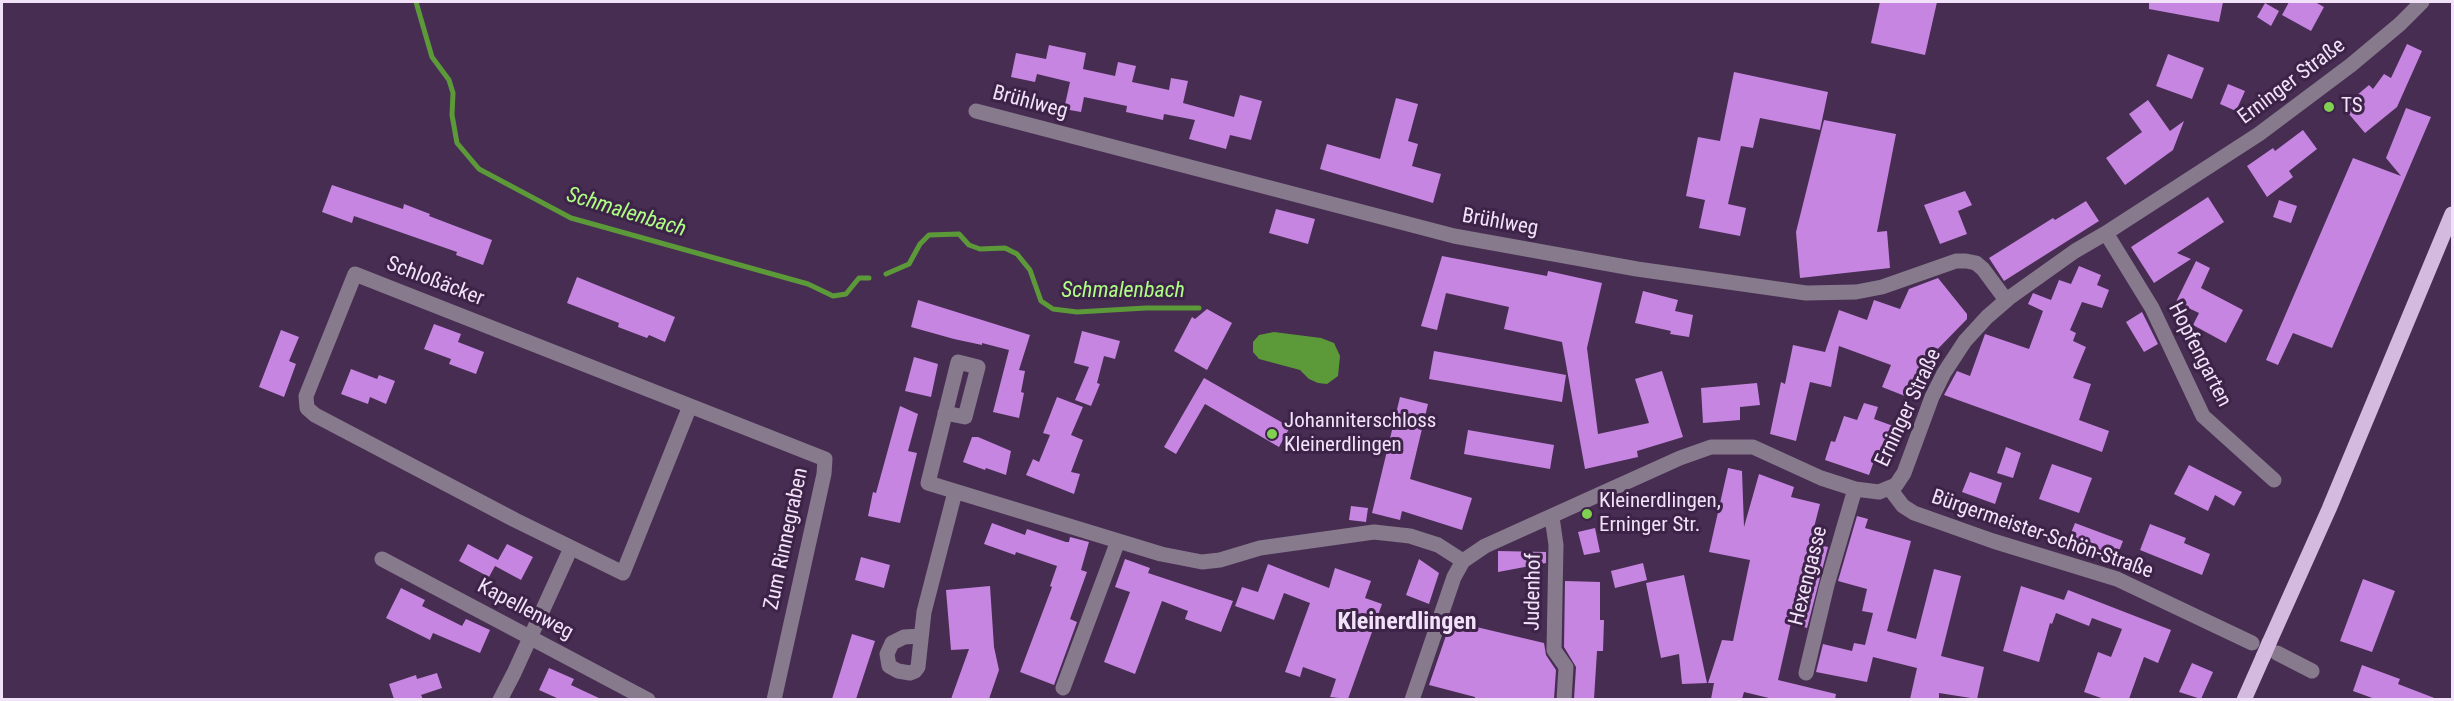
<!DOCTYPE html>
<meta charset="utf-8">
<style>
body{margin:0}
#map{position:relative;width:2454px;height:701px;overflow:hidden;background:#472d52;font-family:"Roboto Condensed",sans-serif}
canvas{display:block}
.frame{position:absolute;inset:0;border:3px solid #f2e2f9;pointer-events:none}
</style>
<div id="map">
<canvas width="2454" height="701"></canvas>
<div class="frame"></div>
</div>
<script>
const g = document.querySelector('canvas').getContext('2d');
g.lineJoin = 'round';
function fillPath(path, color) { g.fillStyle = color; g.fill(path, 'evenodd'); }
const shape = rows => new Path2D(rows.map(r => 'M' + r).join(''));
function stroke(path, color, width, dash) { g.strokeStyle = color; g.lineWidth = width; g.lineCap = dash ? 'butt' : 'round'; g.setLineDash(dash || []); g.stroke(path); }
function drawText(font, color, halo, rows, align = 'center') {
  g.font = font + ' "Roboto Condensed",sans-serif'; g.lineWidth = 6; g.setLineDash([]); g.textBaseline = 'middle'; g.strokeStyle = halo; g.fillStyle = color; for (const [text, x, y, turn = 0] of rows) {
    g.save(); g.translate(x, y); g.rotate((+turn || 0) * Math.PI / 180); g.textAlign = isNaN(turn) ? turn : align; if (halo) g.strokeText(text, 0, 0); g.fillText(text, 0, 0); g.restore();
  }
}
const water = shape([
 [1274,332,1321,338,1334,343,1340,356,1338,376,1327,384,1318,383,1309,379,1300,370,1259,359,1253,352,1253,342,1259,335]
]);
const stream = shape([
 [416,2,432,57,449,80,453,93,452,115,457,143,479,169,571,218,808,284,833,296,846,294,859,278,869,278],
 [886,274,909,264,920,244,929,235,959,234,969,245,980,249,1005,248,1017,254,1030,270,1041,301,1053,309,1077,312,1146,308,1199,308]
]);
const building = shape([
 [1880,2,1937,2,1925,55,1871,43],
 [2149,2,2223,2,2219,22,2149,9],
 [2289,2,2315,2,2324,7,2311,31,2282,15],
 [2265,3,2279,11,2271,26,2257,17],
 [2407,44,2422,51,2397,107,2365,133,2343,107,2369,85,2373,89,2384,74,2391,78],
 [1049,45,1086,53,1083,69,1115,76,1118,62,1136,66,1132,82,1169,90,1171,78,1188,81,1183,103,1234,117,1240,95,1262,101,1251,140,1230,135,1226,149,1189,139,1195,120,1164,114,1163,120,1126,112,1127,106,1084,97,1081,112,1064,109,1070,82,1037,74,1035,82,1011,77,1016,53,1046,59],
 [2168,54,2204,68,2192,99,2156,86],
 [1734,72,1828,92,1820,130,1760,118,1753,148,1741,146,1728,204,1746,208,1740,236,1699,228,1705,200,1686,196,1698,137,1720,141],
 [2228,84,2245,91,2236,111,2220,104],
 [1396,98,1418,104,1408,141,1418,144,1412,166,1441,174,1433,203,1320,169,1327,144,1380,159],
 [2148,100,2170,131,2184,121,2173,150,2125,185,2106,158,2142,132,2129,114],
 [2406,108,2431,117,2332,348,2293,333,2278,365,2266,360,2353,158,2401,176,2386,158],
 [1824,120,1896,134,1877,232,1887,231,1890,268,1800,278,1796,232],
 [2303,130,2317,149,2289,171,2293,177,2267,197,2247,166,2273,148,2275,151],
 [332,185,403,209,404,204,430,214,429,216,492,240,483,265,456,255,457,252,354,216,352,223,322,212],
 [1965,191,1972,205,1958,211,1967,234,1940,244,1924,205],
 [2208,197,2224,222,2177,253,2191,259,2154,283,2131,247],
 [2279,200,2297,206,2291,223,2273,217],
 [2086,201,2099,221,2004,281,1989,258,2053,218,2055,220],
 [1276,209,1315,219,1308,244,1269,233],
 [1442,256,1547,276,1548,271,1602,283,1587,348,1598,434,1649,423,1635,379,1662,371,1683,437,1637,451,1638,457,1585,469,1562,342,1504,329,1509,307,1446,293,1437,330,1421,326],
 [2196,261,2210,268,2201,288,2243,310,2226,343,2193,325,2199,313,2176,302],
 [2079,266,2101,275,2097,285,2109,290,2102,308,2082,302,2070,330,2076,333,2073,341,2086,347,2073,378,2091,384,2079,420,2109,431,2102,452,1944,395,1957,371,1970,376,1985,334,2029,349,2043,311,2028,304,2033,293,2051,300,2059,280,2071,284],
 [577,277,675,317,665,342,649,335,647,338,618,327,619,323,567,303],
 [1938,278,1967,314,1967,319,1927,360,1938,364,1925,388,1921,387,1915,400,1882,387,1891,365,1839,346,1831,387,1810,382,1796,441,1770,434,1781,382,1785,384,1793,345,1825,352,1839,310,1867,320,1874,300,1900,309,1909,289],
 [1643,291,1678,300,1675,311,1693,315,1689,337,1670,334,1671,331,1635,323],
 [918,300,1030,335,1019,370,1025,371,1021,392,1024,393,1019,418,993,412,1009,350,982,343,982,345,954,339,911,327],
 [1207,309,1232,323,1207,370,1174,351,1192,317,1195,319],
 [2142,312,2158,344,2144,352,2126,322],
 [434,324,461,334,458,342,484,352,476,374,449,364,451,359,424,349],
 [281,330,299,337,289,361,296,364,284,397,259,387],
 [1082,331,1120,341,1115,359,1104,356,1097,383,1100,384,1091,406,1075,400,1089,367,1074,363],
 [1434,351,1566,375,1562,402,1429,379],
 [914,357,938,364,931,397,905,391],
 [351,369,377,379,379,375,395,381,386,404,370,397,368,404,341,394],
 [1204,378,1290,427,1279,447,1205,404,1176,454,1164,447],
 [1757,383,1760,405,1740,407,1740,420,1703,423,1701,388],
 [1057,397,1083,407,1071,435,1083,440,1071,472,1080,474,1074,494,1026,475,1033,459,1039,462,1050,435,1043,433],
 [1400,397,1428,404,1410,479,1472,498,1462,530,1402,511,1400,520,1372,513],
 [1864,403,1878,407,1874,419,1896,427,1887,454,1878,450,1869,475,1825,460,1831,441,1835,442,1844,416,1857,420],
 [900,406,918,414,908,451,917,453,900,523,868,516,873,492,876,493],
 [1468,430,1554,445,1550,469,1464,454],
 [972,437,978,437,1011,451,1006,475,986,468,985,470,963,462],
 [2006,447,2021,453,2013,478,1997,473],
 [2052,464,2092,478,2079,513,2039,499],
 [2189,465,2242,492,2234,506,2215,495,2208,511,2174,494],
 [1728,468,1742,471,1744,527,1759,474,1794,487,1791,497,1820,504,1810,543,1828,547,1807,628,1791,623,1778,680,1836,694,1835,699,1773,699,1744,692,1742,699,1711,699,1714,683,1708,683,1722,640,1733,641,1750,560,1709,552],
 [1970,472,2002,483,1995,504,1962,492],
 [1351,506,1368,508,1366,522,1349,520],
 [1857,516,1868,519,1865,528,1911,541,1887,631,1916,639,1934,569,1961,576,1941,656,1984,667,1977,699,1939,693,1939,699,1910,699,1917,668,1873,657,1867,682,1816,672,1823,644,1852,651,1854,643,1865,645,1873,613,1862,611,1867,589,1838,581],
 [992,523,1025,535,1027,529,1066,542,1069,542,1070,537,1089,542,1081,570,1087,572,1070,619,1077,622,1054,685,1020,672,1052,587,1050,586,1057,566,1016,552,1015,555,984,544],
 [2075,523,2123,541,2115,561,2067,543],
 [2150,524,2186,538,2184,543,2210,554,2202,575,2140,550],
 [1595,528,1600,552,1584,555,1578,532],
 [468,544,498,560,507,544,533,557,521,580,495,566,489,577,459,561],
 [1498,551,1546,552,1546,563,1498,572],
 [861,557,890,565,884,588,855,580],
 [1125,559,1150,568,1148,573,1233,601,1221,632,1185,619,1188,611,1162,601,1135,674,1104,662,1130,592,1115,587],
 [1419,559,1439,573,1429,604,1406,595],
 [1643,563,1647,580,1615,588,1611,571],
 [1268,564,1329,588,1335,568,1371,581,1365,598,1382,604,1348,699,1330,697,1336,679,1303,667,1300,677,1285,672,1310,603,1284,593,1274,620,1235,606,1242,587,1258,592],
 [1684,575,1707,683,1682,684,1679,654,1661,658,1646,583],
 [2363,579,2395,591,2372,652,2340,641],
 [1565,581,1600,582,1600,620,1604,620,1603,651,1597,651,1594,699,1574,699,1576,667,1564,647],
 [990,586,994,647,999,670,989,699,951,699,969,649,951,650,946,590],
 [2021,586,2064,600,2068,590,2171,630,2158,663,2144,657,2129,699,2104,699,2084,692,2098,652,2111,657,2122,629,2092,618,2089,626,2056,613,2052,624,2050,623,2039,662,2003,651],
 [401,588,425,600,422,606,462,626,466,619,490,630,480,653,433,633,430,640,386,618],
 [1451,621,1544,643,1546,655,1556,670,1554,699,1475,699,1475,697,1429,685],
 [852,634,875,641,856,699,832,699],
 [2192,663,2213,672,2201,699,2179,692],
 [2362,665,2400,679,2398,684,2437,699,2375,699,2353,691],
 [549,668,574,679,571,685,601,699,559,699,539,690],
 [437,673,442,688,421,695,423,699,394,699,389,684,416,675,417,679]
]);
const minor = shape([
 [976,111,1454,236,1637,269,1806,293,1856,292,1882,287,1956,261,1966,261,1976,263,1983,269,2006,300],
 [2106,233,2152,308,2203,416,2274,480],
 [690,406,623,573,515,520,315,415,307,408,306,396,355,274,825,459,824,474,774,700],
 [945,413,965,417,978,367,958,362,928,483,1161,554,1202,562,1220,560,1260,548,1374,532,1410,536,1438,545,1463,561],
 [1890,489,1903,506,1914,513,1993,541,2117,579,2252,643],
 [1552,517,1556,545,1554,650,1566,667,1564,700],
 [382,559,648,700],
 [921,636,904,637,892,643,887,654,889,666,898,671,910,673,915,671,918,667,924,612,955,492],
 [2277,653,2312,671],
 [1806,673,1827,585,1855,489],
 [1063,688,1118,541],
 [500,700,514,673,571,548],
 [1412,700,1454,577,1463,561,1485,546,1680,458,1711,447,1753,447,1821,478,1855,489,1879,492,1896,485,1904,473,1932,397,1944,373,1965,341,1987,317,2009,298,2075,251,2106,233,2259,134,2351,65,2400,24,2422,2]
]);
const major = shape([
 [2269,643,2329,509,2452,214],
 [2244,700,2263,657]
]);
const majorBridge = shape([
 [2263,657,2269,643]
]);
const markers = [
 [2329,107,6,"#80d051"],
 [1272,434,6,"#80d051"],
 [1587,514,6,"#80d051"]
];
const streetNames = [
 ["Erninger Straße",2292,82,-37],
 ["Brühlweg",1030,103,15],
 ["Brühlweg",1500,223,10],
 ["Schloßäcker",435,282,21],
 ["Hopfengarten",2199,355,63],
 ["Erninger Straße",1909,408,-65],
 ["Bürgermeister-Schön-Straße",2042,535,19],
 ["Zum Rinnegraben",787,539,-78],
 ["Hexengasse",1809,576,-76],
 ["Judenhof",1534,592,-89],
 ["Kapellenweg",525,610,28]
];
const poiNames = [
 ["TS",2341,107],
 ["Johanniterschloss",1284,422],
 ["Kleinerdlingen",1284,446],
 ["Kleinerdlingen,",1599,502],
 ["Erninger Str.",1599,526]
];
const waterNames = [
 ["Schmalenbach",626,213,17],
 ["Schmalenbach",1123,291]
];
const quarterNames = [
 ["Kleinerdlingen",1407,623]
];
fillPath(water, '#5c9a39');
stroke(stream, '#5c9a39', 5);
fillPath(building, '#c685e0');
stroke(minor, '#877a8d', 15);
stroke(major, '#d4badf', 15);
stroke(majorBridge, '#d4badf', 15);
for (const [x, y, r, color] of markers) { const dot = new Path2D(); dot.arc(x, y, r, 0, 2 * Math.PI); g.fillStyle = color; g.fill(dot); stroke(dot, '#3c2347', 2); }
drawText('21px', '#f2e2f9', '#3c2347', streetNames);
drawText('21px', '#f2e2f9', '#3c2347', poiNames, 'left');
drawText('italic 22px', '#aefe84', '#3c2347', waterNames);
drawText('bold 24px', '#f2e2f9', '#3c2347', quarterNames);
</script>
